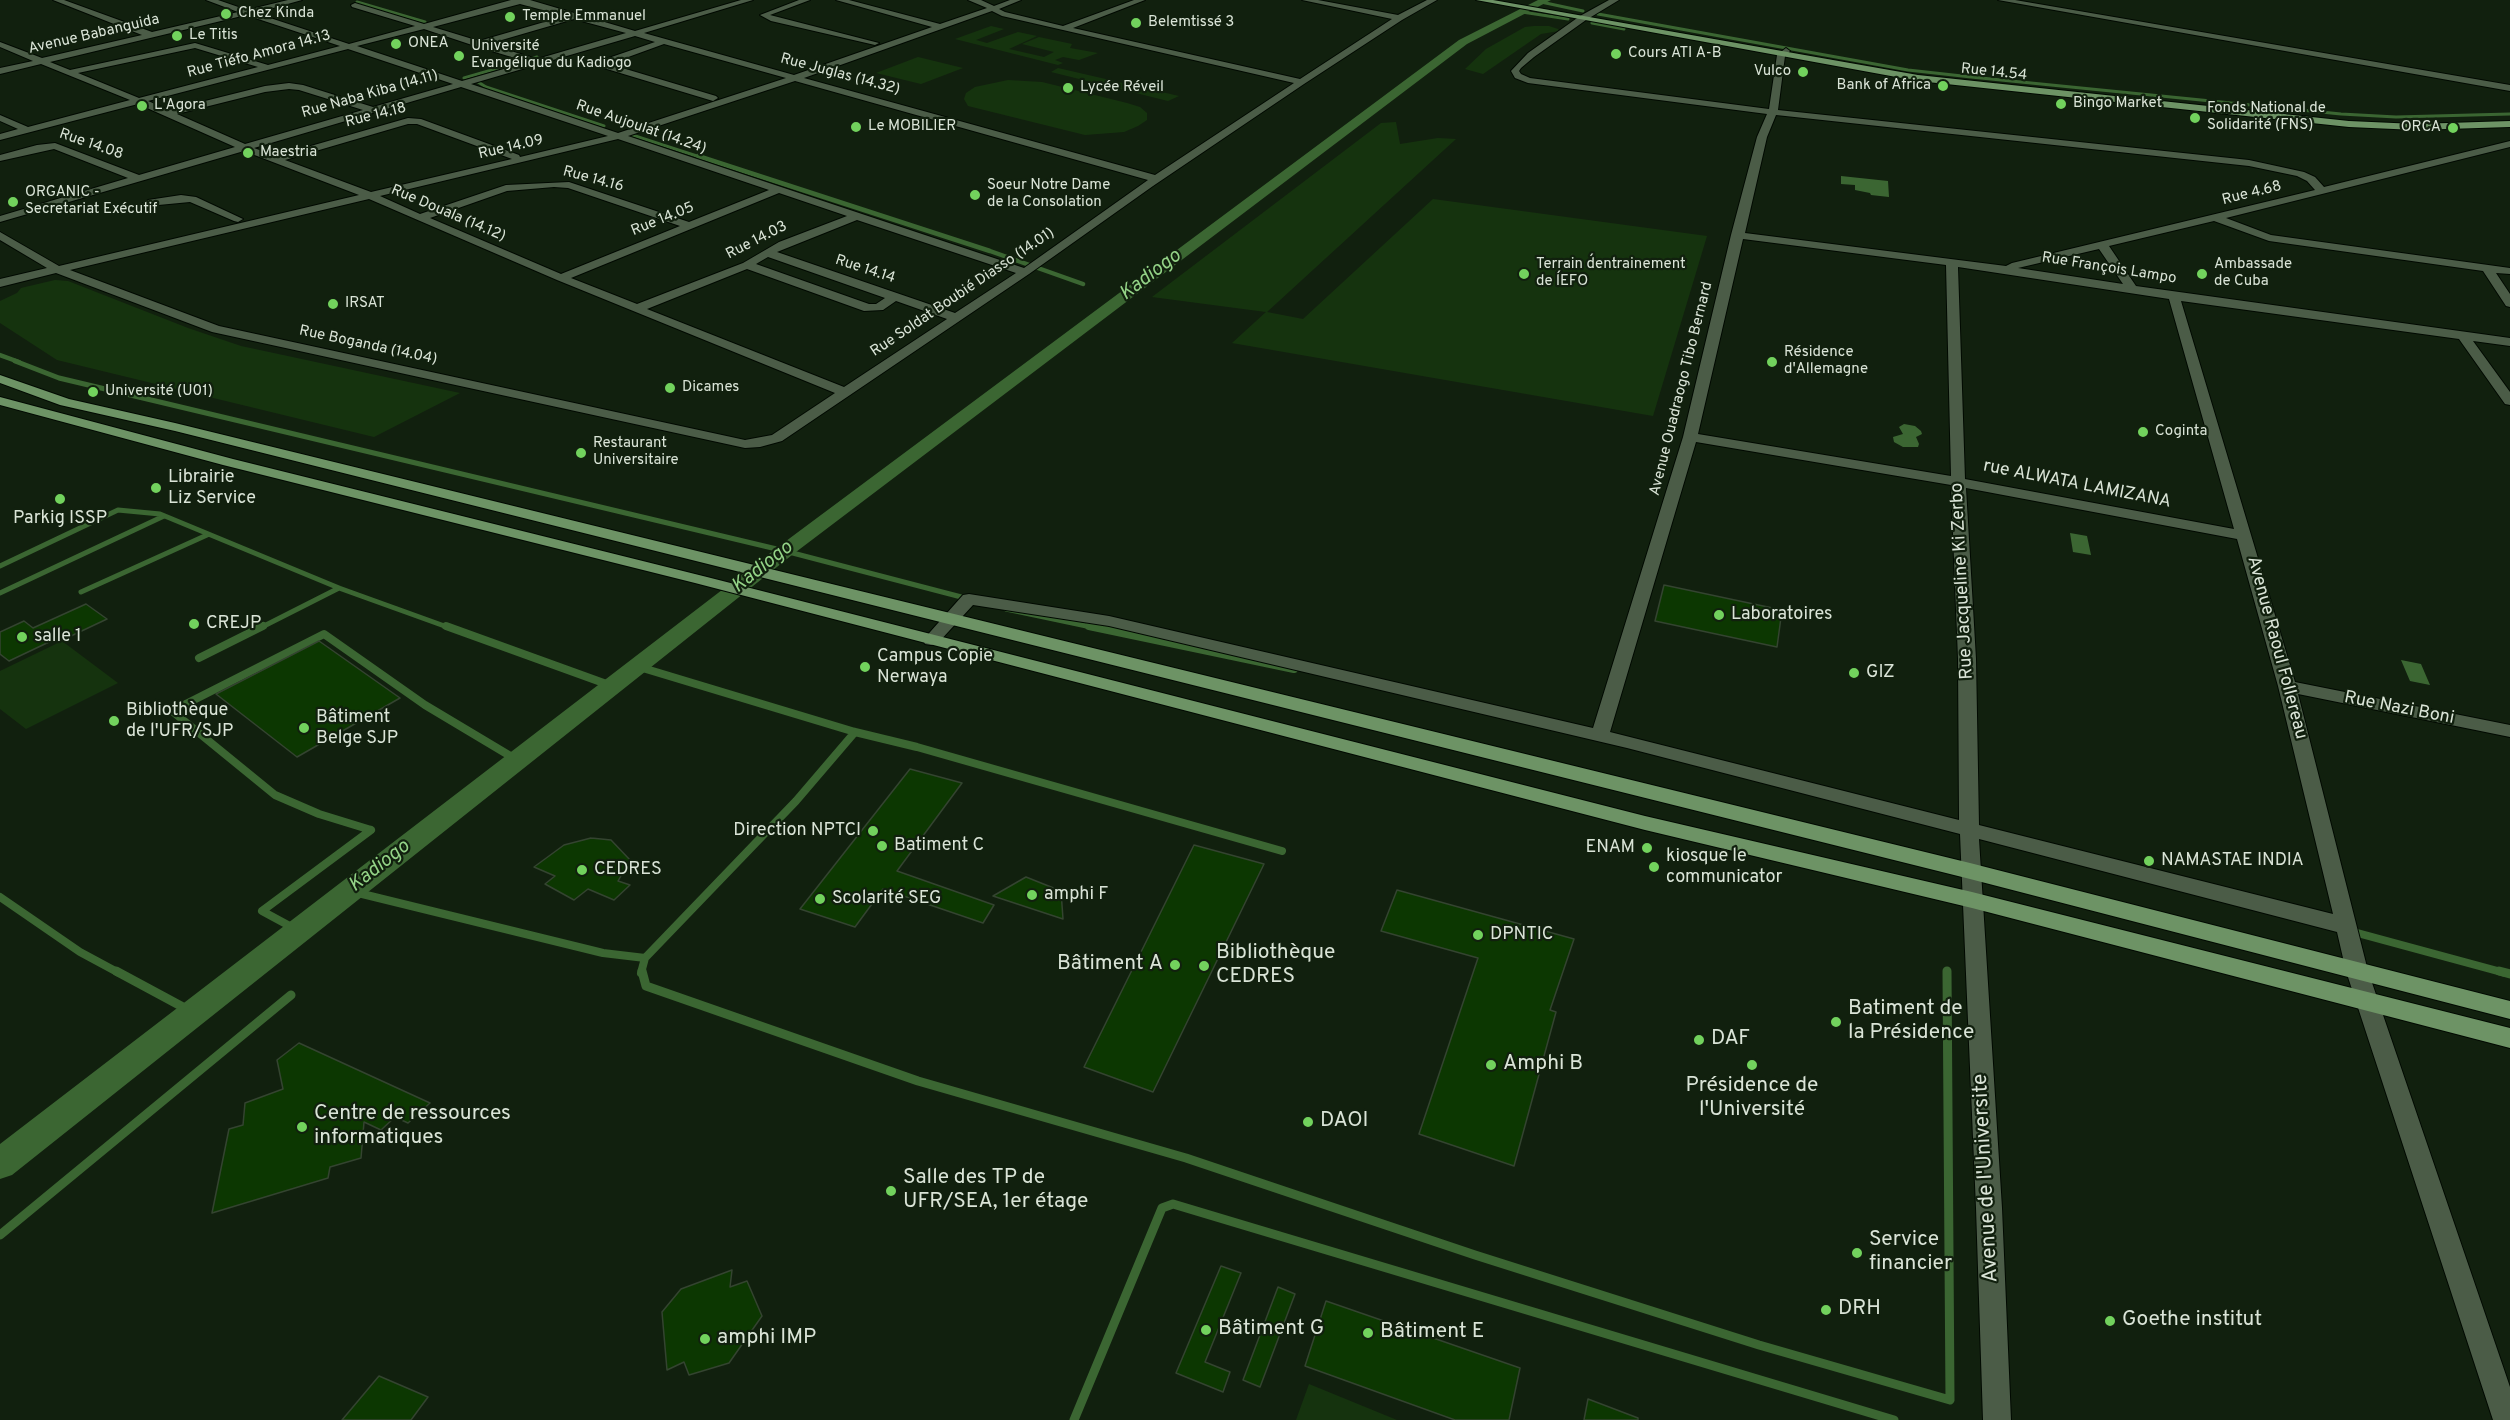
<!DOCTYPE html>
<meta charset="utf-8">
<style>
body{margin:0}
canvas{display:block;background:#11200e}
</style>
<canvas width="2510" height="1420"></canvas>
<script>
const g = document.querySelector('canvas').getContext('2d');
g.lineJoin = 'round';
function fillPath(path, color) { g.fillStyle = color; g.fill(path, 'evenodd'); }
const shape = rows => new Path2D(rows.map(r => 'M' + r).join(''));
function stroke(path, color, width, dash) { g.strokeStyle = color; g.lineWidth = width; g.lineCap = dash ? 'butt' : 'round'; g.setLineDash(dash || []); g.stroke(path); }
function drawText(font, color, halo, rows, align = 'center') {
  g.font = font + ' Overpass,sans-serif'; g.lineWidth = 4.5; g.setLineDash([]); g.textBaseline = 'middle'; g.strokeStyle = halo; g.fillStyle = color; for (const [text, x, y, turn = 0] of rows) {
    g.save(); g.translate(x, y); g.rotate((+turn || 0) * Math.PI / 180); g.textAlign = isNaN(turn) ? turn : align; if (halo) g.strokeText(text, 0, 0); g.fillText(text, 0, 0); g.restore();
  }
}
const green = shape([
 [991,26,1004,29,976,40,987,43,1018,32,1037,36,1009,49,1044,57,1054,52,1022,44,1039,37,1072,44,1070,48,1098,53,1079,60,1063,57,1055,60,1063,63,1058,65,955,39],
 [1534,26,1549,26,1558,29,1559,31,1541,34,1483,74,1465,69,1486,49,1525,27],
 [918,57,963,68,921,84,876,73],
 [1058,68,1179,96,1168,101,1051,72],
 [1008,80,1042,82,1127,103,1140,107,1147,113,1147,120,1138,126,1124,132,1085,135,968,106,964,99,966,93,975,87],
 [1396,122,1400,144,1438,138,1456,139,1267,312,1303,319,1433,199,1707,236,1653,416,1232,343,1266,312,1152,297,1381,123],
 [55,280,68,281,188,328,241,346,460,393,374,437,57,360,0,323,0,301,17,293,21,288],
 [62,641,118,683,26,729,0,709,0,671],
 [1309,1384,1397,1420,1296,1420]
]);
const water = shape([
 [1841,176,1888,181,1889,197,1871,195,1870,193,1855,190,1855,185,1841,184],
 [1904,424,1915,426,1921,431,1922,434,1916,437,1919,444,1918,447,1903,447,1894,442,1893,437,1903,434,1899,427],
 [2070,533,2087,536,2091,555,2073,552],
 [2401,660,2421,664,2430,685,2410,681]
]);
const streamFar4 = shape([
 [357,2,425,22],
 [1541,2,1583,11],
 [1522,12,1568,19],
 [1598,14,1908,70,1971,77,2341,114,2396,117,2510,114],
 [1592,23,1624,29],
 [464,78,537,57],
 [478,82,486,87,604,126],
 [629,134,703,158]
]);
const streamFar3 = shape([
 [698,156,990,251,1083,284],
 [0,355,19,362]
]);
const streamFar2 = shape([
 [15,361,59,378,785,551,969,599],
 [0,566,118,510,160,514,339,588,450,628],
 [81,592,207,535],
 [0,593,164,516],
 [1006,609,1096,628],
 [260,628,339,588]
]);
const streamFar1 = shape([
 [446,626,612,686],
 [1089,626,1294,669],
 [199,658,263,626],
 [636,666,855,732,917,747,1282,851],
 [371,830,319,814,275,795,172,711,324,634,425,705,517,760],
 [350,891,603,953,645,958],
 [0,897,80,952,119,973],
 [299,931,262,911,371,830],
 [2350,931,2505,973],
 [641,973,645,958,796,801,855,732]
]);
const stream = shape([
 [116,971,194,1013],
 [642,971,646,986,918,1081,1186,1158,1475,1255,1759,1345,1950,1400,1947,971],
 [2499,971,2510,974],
 [0,1235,291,995],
 [1074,1420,1162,1208,1173,1204,1894,1420]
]);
const canal = shape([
 [1538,0,1551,0,1467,44,792,555,12,1175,0,1179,0,1144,778,547,1459,40,1538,0]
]);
const building = shape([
 [1664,585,1782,610,1777,647,1655,621,1664,585],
 [86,604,107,619,71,636,68,633,9,661,0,654,0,632,24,621,33,628,86,604],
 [319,641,400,698,297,757,216,694,319,641],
 [910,769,962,783,897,871,994,905,983,923,883,889,855,927,800,909,910,769],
 [591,838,611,840,630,860,618,881,630,885,614,900,588,889,574,900,545,884,555,876,534,867,564,845,591,838],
 [1194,845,1264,864,1153,1092,1084,1067,1194,845],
 [1026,877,1061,891,1063,919,993,896,1026,877],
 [1397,890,1574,939,1550,1010,1556,1012,1514,1166,1419,1134,1478,958,1381,931,1397,890],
 [299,1043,430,1103,408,1123,395,1117,381,1130,364,1122,361,1158,330,1167,328,1178,212,1213,229,1129,243,1125,245,1103,283,1089,277,1060,299,1043],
 [1221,1266,1241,1273,1205,1362,1230,1372,1223,1392,1176,1373,1221,1266],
 [732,1270,730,1287,747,1281,762,1316,729,1363,689,1375,684,1362,667,1370,662,1312,681,1289,732,1270],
 [1278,1287,1295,1294,1260,1387,1243,1380,1278,1287],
 [1326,1301,1520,1368,1509,1420,1455,1420,1305,1366,1326,1301],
 [379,1376,428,1397,411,1420,342,1420,379,1376],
 [1588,1399,1638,1418,1638,1420,1584,1420,1588,1399]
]);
const minor = shape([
 [53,0,64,0,152,32,238,12,206,0,218,0,247,10,288,0,302,0,255,13,349,44,415,26,352,7,351,5,355,3,424,24,511,0,530,0,635,31,741,0,753,0,644,33,794,75,932,27,836,0,849,0,940,24,987,8,968,0,981,0,994,6,1010,0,1021,0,999,9,1005,12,1063,26,1134,0,1145,0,1073,28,1300,79,1392,19,1302,0,1318,0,1398,15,1427,0,1437,0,1402,20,1304,84,1153,186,1029,274,782,441,760,447,745,448,212,332,56,273,0,287,0,279,47,268,0,240,0,232,59,266,359,195,244,151,0,222,0,216,128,178,54,149,0,161,0,155,37,145,55,143,139,175,235,147,138,104,0,140,0,134,18,129,0,121,0,115,28,127,130,100,41,64,0,74,0,68,33,61,0,47,0,42,42,58,142,35,53,0],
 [520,4,565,16,479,41,433,27,520,4],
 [992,11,1002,16,1294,83,1155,175,804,78,992,11],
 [246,15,340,46,268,65,195,43,70,70,50,62,246,15],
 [574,19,626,33,537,59,488,44,574,19],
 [424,29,475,46,528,62,462,81,357,46,424,29],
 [635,36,655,42,597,62,597,66,713,101,718,98,716,96,609,64,664,44,786,78,618,133,471,84,635,36],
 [195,48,258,67,139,98,78,73,195,48],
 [348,49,453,84,373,107,303,85,289,83,265,86,169,110,148,101,348,49],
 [795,81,1148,180,1024,268,628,136,795,81],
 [461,87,608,136,520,157,519,155,421,119,408,118,276,156,254,148,461,87],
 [289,89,299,90,363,110,245,144,177,114,265,92,289,89],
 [408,124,417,124,512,159,371,192,285,160,408,124],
 [618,139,769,190,689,222,569,182,506,185,420,214,380,196,618,139],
 [554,187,568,188,680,226,561,274,430,218,507,191,554,187],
 [779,193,847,216,779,242,743,263,637,304,571,278,779,193],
 [369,199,557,280,835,393,772,435,745,440,219,326,70,270,369,199],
 [857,220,1016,273,955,313,777,252,857,220],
 [768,257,885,298,876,304,869,304,756,264,768,257],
 [747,269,864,311,883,310,896,301,947,319,844,387,647,309,747,269],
 [799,0,810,0,770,15,879,43,875,45,771,21,760,15,799,0],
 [1609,0,1619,0,1586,20,1534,57,1521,68,1519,71,1521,74,1530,78,1769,109,1777,55,1786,48,1790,51,1785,56,1778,110,2249,160,2304,172,2315,177,2324,187,2510,141,2510,147,2226,218,2271,235,2510,268,2510,274,2496,273,2510,294,2510,307,2506,306,2483,271,2269,241,2214,221,2109,246,2136,286,2510,338,2510,346,2473,341,2510,392,2510,405,2505,404,2459,339,2181,301,2295,682,2510,725,2510,737,2298,694,2368,971,2510,1387,2510,1420,2493,1420,2346,971,2337,932,1979,839,2002,1208,2011,1420,1983,1420,1976,1208,1960,834,1627,748,1109,626,973,605,937,644,931,645,925,644,923,640,963,595,969,594,1109,616,1593,728,1683,437,1731,235,1757,137,1767,114,1528,83,1515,78,1511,71,1528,53,1580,16,1609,0],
 [1776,115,2249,166,2297,176,2307,181,2315,190,2012,263,2006,266,1745,233,1767,137,1776,115],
 [1743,239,1946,265,1951,476,1698,434,1743,239],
 [2099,249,2123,284,2018,268,2099,249],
 [1958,267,2169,299,2234,529,1965,479,1958,267],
 [1696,442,1951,485,1958,659,1959,820,1610,732,1696,442],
 [1966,488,2237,539,2278,686,2333,914,1979,825,1976,659,1966,488],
 [1998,0,2015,0,2510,85,2510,91,1998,0],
 [181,195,196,197,243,219,238,222,234,221,190,202,148,206,143,203,148,200,181,195]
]);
const major = shape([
 [1476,0,1493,0,1918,75,2349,121,2416,124,2510,121,2510,127,2416,130,2349,127,1918,81,1476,0],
 [0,375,69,399,175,423,1970,863,2510,1001,2510,1019,1970,879,175,431,60,405,0,383,0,375],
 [0,397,233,459,707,577,1645,816,1972,892,2510,1028,2510,1048,1972,908,1645,830,695,583,223,465,0,405,0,397]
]);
const markers = [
 [226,14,6,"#72d25d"],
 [510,17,6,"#72d25d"],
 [1136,23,6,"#72d25d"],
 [177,36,6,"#72d25d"],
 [396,44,6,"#72d25d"],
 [1616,54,6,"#72d25d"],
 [459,56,6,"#72d25d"],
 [1803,72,6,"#72d25d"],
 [1943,86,6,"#72d25d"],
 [1068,88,6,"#72d25d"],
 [2061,104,6,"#72d25d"],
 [142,106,6,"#72d25d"],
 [2195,118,6,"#72d25d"],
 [856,127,6,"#72d25d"],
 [2453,128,6,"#72d25d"],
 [248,153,6,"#72d25d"],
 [975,195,6,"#72d25d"],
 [13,202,6,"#72d25d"],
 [1524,274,6,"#72d25d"],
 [2202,274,6,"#72d25d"],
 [333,304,6,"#72d25d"],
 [1772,362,6,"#72d25d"],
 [670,388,6,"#72d25d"],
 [93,392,6,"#72d25d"],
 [2143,432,6,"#72d25d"],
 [581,453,6,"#72d25d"],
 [156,488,6,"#72d25d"],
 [60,499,6,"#72d25d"],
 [1719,615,6,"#72d25d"],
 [194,624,6,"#72d25d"],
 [22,637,6,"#72d25d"],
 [865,667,6,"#72d25d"],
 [1854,673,6,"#72d25d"],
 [114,721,6,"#72d25d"],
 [304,728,6,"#72d25d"],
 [873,831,6,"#72d25d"],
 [882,846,6,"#72d25d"],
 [1647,848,6,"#72d25d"],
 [2149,861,6,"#72d25d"],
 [1654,867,6,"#72d25d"],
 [582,870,6,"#72d25d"],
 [1032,895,6,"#72d25d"],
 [820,899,6,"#72d25d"],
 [1478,935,6,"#72d25d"],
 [1175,965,6,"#72d25d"],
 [1204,966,6,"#72d25d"],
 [1836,1022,6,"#72d25d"],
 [1699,1040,6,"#72d25d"],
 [1491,1065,6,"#72d25d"],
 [1752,1065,6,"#72d25d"],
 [1308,1122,6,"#72d25d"],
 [302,1127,6,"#72d25d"],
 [891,1191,6,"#72d25d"],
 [1857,1253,6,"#72d25d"],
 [1826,1310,6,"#72d25d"],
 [2110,1321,6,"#72d25d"],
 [1206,1330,6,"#72d25d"],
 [1368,1333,6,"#72d25d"],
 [705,1339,6,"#72d25d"]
];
const farPoinames = [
 ["Chez Kinda",238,14],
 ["Temple Emmanuel",522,17],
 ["Belemtissé 3",1148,23],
 ["Le Titis",189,36],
 ["ONEA",408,44],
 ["Université",471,47],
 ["Evangélique du Kadiogo",471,64],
 ["Cours ATI A-B",1628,54],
 ["Vulco",1791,72,"right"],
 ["Bank of Africa",1931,86,"right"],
 ["Lycée Réveil",1080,88],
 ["Bingo Market",2073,104],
 ["L'Agora",154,106],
 ["Fonds National de",2207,109],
 ["Solidarité (FNS)",2207,126],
 ["Le MOBILIER",868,127],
 ["ORCA",2441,128,"right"],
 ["Maestria",260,153],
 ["Soeur Notre Dame",987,186],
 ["de la Consolation",987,203],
 ["ORGANIC -",25,193],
 ["Secretariat Exécutif",25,210],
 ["Terrain d´entrainement",1536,265],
 ["de l´EFO",1536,282],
 ["Ambassade",2214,265],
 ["de Cuba",2214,282],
 ["IRSAT",345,304],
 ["Résidence",1784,353],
 ["d'Allemagne",1784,370],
 ["Dicames",682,388],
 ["Université (U01)",105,392],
 ["Coginta",2155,432],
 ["Restaurant",593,444],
 ["Universitaire",593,461]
];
const farStreetnames = [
 ["Avenue Babanguida",94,35,-13],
 ["Rue Tiéfo Amora 14.13",259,55,-15],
 ["Rue 14.54",1994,73,6],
 ["Rue Juglas (14.32)",840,75,15],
 ["Rue Naba Kiba (14.11)",370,95,-16],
 ["Rue 14.18",376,116,-14],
 ["Rue Aujoulat (14.24)",641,128,19],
 ["Rue 14.08",91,145,19],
 ["Rue 14.09",511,148,-13],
 ["Rue 14.16",593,180,15],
 ["Rue 4.68",2252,194,-14],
 ["Rue Douala (14.12)",448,214,23],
 ["Rue 14.05",663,220,-22],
 ["Rue 14.03",757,241,-27],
 ["Rue François Lampo",2109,269,9],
 ["Rue 14.14",865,270,18],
 ["Rue Soldat Boubié Diasso (14.01)",963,293,-34],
 ["Rue Boganda (14.04)",368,346,12],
 ["Avenue Ouadraogo Tibo Bernard",1682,389,-76]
];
const poiNames = [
 ["Librairie",168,478],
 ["Liz Service",168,499],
 ["Parkig ISSP",60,519,"center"],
 ["Laboratoires",1731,615],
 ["CREJP",206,624],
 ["salle 1",34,637],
 ["Campus Copie",877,657],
 ["Nerwaya",877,678],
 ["GIZ",1866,673],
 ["Bibliothèque",126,711],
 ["de l'UFR/SJP",126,732],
 ["Bâtiment",316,718],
 ["Belge SJP",316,739],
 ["Direction NPTCI",861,831,"right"],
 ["Batiment C",894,846],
 ["ENAM",1635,848,"right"],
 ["kiosque le",1666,857],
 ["communicator",1666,878],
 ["NAMASTAE INDIA",2161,861],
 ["CEDRES",594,870],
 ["amphi F",1044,895],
 ["Scolarité SEG",832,899],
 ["DPNTIC",1490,935]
];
const streetNames = [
 ["rue ALWATA LAMIZANA",2077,485,11],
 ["Rue Jacqueline Ki Zerbo",1963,581,-93],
 ["Avenue Raoul Follereau",2276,648,75],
 ["Rue Nazi Boni",2399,709,11]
];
const waterNames = [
 ["Kadiogo",1151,276,-37],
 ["Kadiogo",763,568,-38],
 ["Kadiogo",380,867,-38]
];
const nearPoinames = [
 ["Bibliothèque",1216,954],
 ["CEDRES",1216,978],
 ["Bâtiment A",1163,965,"right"],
 ["Batiment de",1848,1010],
 ["la Présidence",1848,1034],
 ["DAF",1711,1040],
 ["Amphi B",1503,1065],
 ["Présidence de",1752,1087,"center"],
 ["l'Université",1752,1111,"center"],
 ["Centre de ressources",314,1115],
 ["informatiques",314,1139],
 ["DAOI",1320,1122],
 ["Salle des TP de",903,1179],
 ["UFR/SEA, 1er étage",903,1203],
 ["Service",1869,1241],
 ["financier",1869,1265],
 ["DRH",1838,1310],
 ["Goethe institut",2122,1321],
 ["Bâtiment G",1218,1330],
 ["Bâtiment E",1380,1333],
 ["amphi IMP",717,1339]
];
const nearStreetnames = [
 ["Avenue de l'Universite",1987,1178,-93]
];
fillPath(green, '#15330e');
fillPath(water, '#3b6632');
stroke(streamFar4, '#3b6632', 3);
stroke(streamFar3, '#3b6632', 4.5);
stroke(streamFar2, '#3b6632', 5);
stroke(streamFar1, '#3b6632', 8);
stroke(stream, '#3b6632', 9);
fillPath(canal, '#3b6632');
fillPath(building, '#0c3701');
stroke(building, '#344430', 1.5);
stroke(minor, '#010900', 2);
stroke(major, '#010900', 2);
fillPath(minor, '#4b5c47');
fillPath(major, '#6d9365');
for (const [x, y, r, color] of markers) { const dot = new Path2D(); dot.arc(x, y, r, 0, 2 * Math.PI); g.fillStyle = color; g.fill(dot); stroke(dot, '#11200e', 2); }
drawText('15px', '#dae4d7', '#11200e', farPoinames, 'left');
drawText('15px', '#dae4d7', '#11200e', farStreetnames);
drawText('18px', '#dae4d7', '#11200e', poiNames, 'left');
drawText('18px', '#dae4d7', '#11200e', streetNames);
drawText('italic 20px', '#93d286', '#11200e', waterNames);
drawText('21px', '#dae4d7', '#11200e', nearPoinames, 'left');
drawText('21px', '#dae4d7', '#11200e', nearStreetnames);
</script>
